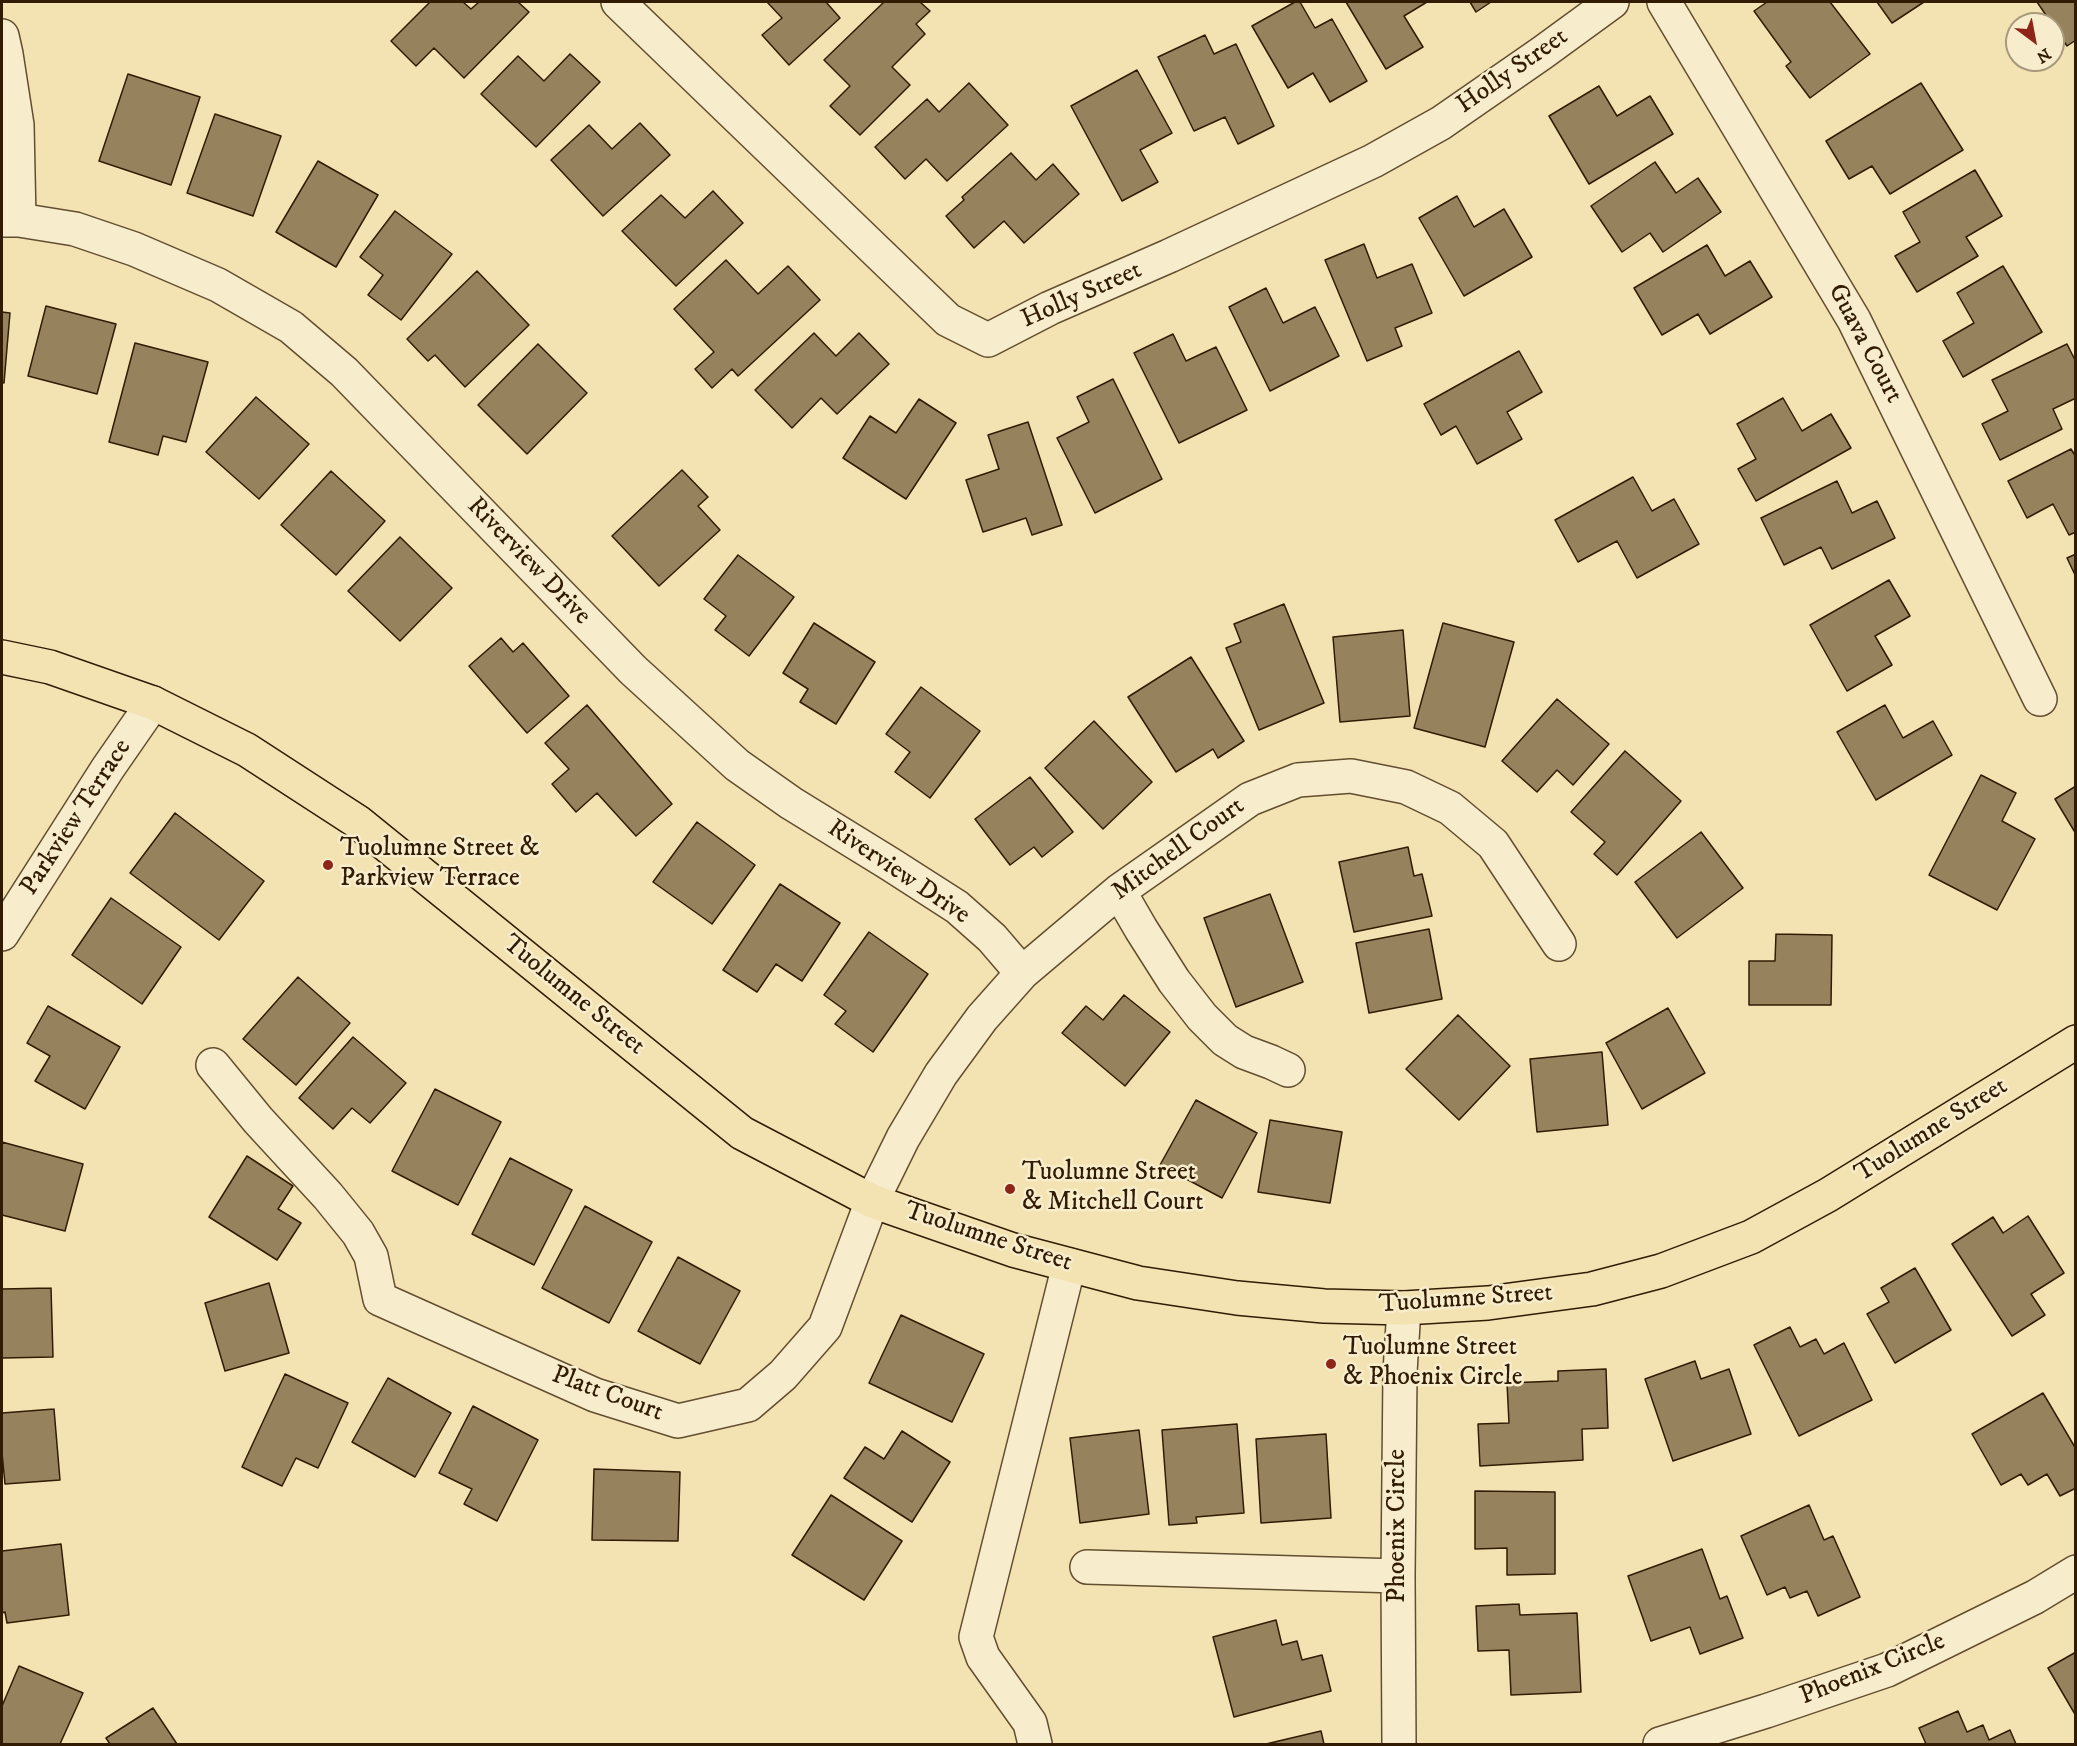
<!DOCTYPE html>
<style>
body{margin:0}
#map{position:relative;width:2077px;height:1746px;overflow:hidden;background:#f3e3b2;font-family:"IM FELL DW Pica",serif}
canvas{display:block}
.frame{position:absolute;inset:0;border:3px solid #311c03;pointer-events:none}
.north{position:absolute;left:2005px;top:12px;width:60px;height:60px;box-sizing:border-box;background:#f7edcd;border:2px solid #a8997c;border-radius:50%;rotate:148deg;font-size:16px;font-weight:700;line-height:24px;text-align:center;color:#311c03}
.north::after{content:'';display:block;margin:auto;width:21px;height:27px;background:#8f2418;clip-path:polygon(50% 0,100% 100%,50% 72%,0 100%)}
</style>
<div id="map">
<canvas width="2077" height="1746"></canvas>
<div class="frame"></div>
<div class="north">N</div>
</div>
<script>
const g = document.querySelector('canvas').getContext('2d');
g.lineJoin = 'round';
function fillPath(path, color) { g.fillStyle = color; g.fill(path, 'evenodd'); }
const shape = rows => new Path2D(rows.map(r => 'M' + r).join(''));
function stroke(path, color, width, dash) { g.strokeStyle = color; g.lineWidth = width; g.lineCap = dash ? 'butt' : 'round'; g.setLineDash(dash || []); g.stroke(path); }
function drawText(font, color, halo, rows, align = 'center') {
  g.font = font + ' "IM FELL DW Pica",serif'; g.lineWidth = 5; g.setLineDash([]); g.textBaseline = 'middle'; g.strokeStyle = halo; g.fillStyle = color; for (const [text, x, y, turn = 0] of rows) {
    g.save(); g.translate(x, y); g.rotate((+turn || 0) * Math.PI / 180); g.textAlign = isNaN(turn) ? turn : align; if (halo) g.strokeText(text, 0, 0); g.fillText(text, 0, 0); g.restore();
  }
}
const building = shape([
 [430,2,463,2,471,9,479,2,518,2,529,12,464,78,434,48,416,66,391,41,430,2],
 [767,2,826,2,840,18,789,65,762,35,782,18,767,2],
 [884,2,920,2,930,11,916,24,925,34,892,67,910,85,860,135,830,106,850,86,824,60,884,2],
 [1295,2,1300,2,1315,28,1332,19,1367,81,1330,102,1313,73,1288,88,1252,26,1295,2],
 [1346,2,1427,2,1404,16,1423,47,1386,69,1346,2],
 [1470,2,1491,2,1476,12,1470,2],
 [1767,2,1830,2,1870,54,1810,98,1786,66,1791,62,1754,11,1767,2],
 [1877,2,1924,2,1892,23,1877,2],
 [2037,2,2076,2,2076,40,2067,46,2037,2],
 [1205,35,1214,54,1236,44,1274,126,1238,144,1225,117,1194,131,1158,57,1205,35],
 [570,54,600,82,536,147,481,94,518,56,544,81,570,54],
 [1137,70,1172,133,1140,150,1158,182,1122,201,1071,106,1137,70],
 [128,74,200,97,171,185,99,161,128,74],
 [969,83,1008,125,947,181,926,159,905,179,875,147,927,99,939,112,969,83],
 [1921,83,1963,150,1890,194,1872,166,1849,179,1826,141,1921,83],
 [1599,86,1617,116,1650,96,1673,134,1589,184,1549,116,1599,86],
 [215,114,281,136,253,216,187,193,215,114],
 [640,123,670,155,603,216,551,160,589,125,612,149,640,123],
 [1011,153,1036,180,1053,164,1079,194,1024,243,1004,221,974,248,946,216,964,200,962,197,1011,153],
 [318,161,378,195,336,267,276,232,318,161],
 [1655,162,1676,193,1698,178,1721,212,1663,252,1650,233,1622,252,1591,206,1655,162],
 [1975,170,2002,216,1966,237,1978,256,1917,292,1895,256,1920,242,1903,212,1975,170],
 [713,191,743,223,676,286,622,231,661,195,685,218,713,191],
 [1457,196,1474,227,1504,209,1532,257,1464,296,1419,218,1457,196],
 [395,211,452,254,401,320,368,295,383,275,360,257,395,211],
 [1364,244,1377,278,1412,264,1432,313,1395,328,1402,346,1367,361,1325,260,1364,244],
 [1707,245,1725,276,1750,261,1772,297,1710,334,1698,314,1662,335,1634,288,1707,245],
 [726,260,758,294,788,266,820,300,738,376,732,369,712,388,695,369,714,352,674,309,726,260],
 [2003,266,2042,332,1963,377,1943,341,1974,323,1957,293,2003,266],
 [477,271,529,325,465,387,435,355,428,361,407,339,477,271],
 [1266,288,1283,323,1315,307,1339,356,1270,391,1229,307,1266,288],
 [46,306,116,324,97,394,28,376,46,306],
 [2,312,10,313,4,383,2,382,2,312],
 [814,333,836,356,859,333,889,364,837,414,821,398,792,428,755,390,814,333],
 [1173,334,1186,361,1216,347,1247,410,1179,443,1134,353,1173,334],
 [135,343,208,362,186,442,163,436,158,455,109,442,135,343],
 [538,344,587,393,527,454,478,405,538,344],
 [2067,344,2076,362,2076,398,2053,409,2062,429,2000,460,1982,424,2008,411,1992,380,2067,344],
 [1519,351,1542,392,1507,412,1522,439,1477,464,1456,426,1441,435,1424,404,1519,351],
 [1113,379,1162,479,1095,513,1057,438,1089,422,1077,397,1113,379],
 [256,397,309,444,259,499,206,452,256,397],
 [1783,398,1802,431,1831,414,1851,448,1756,501,1738,469,1756,459,1737,424,1783,398],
 [919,399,956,423,906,499,843,458,870,416,896,433,919,399],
 [1028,422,1062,525,1032,535,1026,518,983,532,966,480,999,469,988,435,1028,422],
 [2071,449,2076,457,2076,532,2069,535,2053,504,2027,518,2008,481,2071,449],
 [682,470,708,497,698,506,720,530,659,586,612,536,682,470],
 [331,471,385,521,336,575,281,525,331,471],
 [1633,477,1652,511,1674,499,1699,544,1637,578,1617,541,1578,562,1555,520,1633,477],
 [1837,481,1852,513,1877,501,1895,538,1832,569,1821,547,1784,565,1761,518,1837,481],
 [400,537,452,588,400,641,348,591,400,537],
 [2076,554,2076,577,2067,558,2076,554],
 [738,555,794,597,749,656,715,630,726,616,704,599,738,555],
 [1889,580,1910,616,1875,636,1892,665,1847,691,1810,625,1889,580],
 [1284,604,1324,703,1259,730,1226,648,1241,642,1234,624,1284,604],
 [814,623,875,662,836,724,800,702,808,689,783,673,814,623],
 [1443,623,1514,642,1485,747,1414,728,1443,623],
 [1403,630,1410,716,1340,722,1333,637,1403,630],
 [501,638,513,652,523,643,569,696,527,733,469,666,501,638],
 [1191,657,1244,741,1218,758,1213,749,1176,772,1128,697,1191,657],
 [921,687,980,731,930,798,895,772,910,752,886,734,921,687],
 [1557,699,1609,744,1573,785,1557,770,1537,792,1502,761,1557,699],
 [587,705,672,804,636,836,597,793,576,812,552,784,569,769,545,743,587,705],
 [1885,705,1903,738,1933,721,1952,755,1876,800,1837,732,1885,705],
 [1094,721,1152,782,1103,829,1045,768,1094,721],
 [1625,751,1681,801,1617,875,1594,854,1605,842,1571,812,1625,751],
 [1981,775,2016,793,2002,821,2035,839,1997,910,1929,875,1981,775],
 [1030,777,1073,832,1042,857,1034,847,1010,865,975,819,1030,777],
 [2076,786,2076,834,2055,799,2076,786],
 [175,813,264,881,219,940,130,873,175,813],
 [697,822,755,865,712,924,653,882,697,822],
 [1701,832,1743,888,1677,938,1635,882,1701,832],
 [1408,847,1414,876,1422,874,1432,916,1354,932,1339,862,1408,847],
 [780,884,840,923,802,981,776,964,757,992,723,970,780,884],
 [1270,894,1303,982,1236,1007,1204,918,1270,894],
 [111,898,181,947,142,1004,72,955,111,898],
 [1429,929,1442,999,1369,1013,1356,943,1429,929],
 [869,932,928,974,873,1052,835,1024,846,1011,824,995,869,932],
 [1776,934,1832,935,1831,1005,1749,1005,1749,961,1775,961,1776,934],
 [298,977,350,1023,296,1085,243,1039,298,977],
 [1124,995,1170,1032,1125,1086,1062,1033,1086,1006,1103,1020,1124,995],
 [48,1006,120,1047,85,1109,35,1081,50,1056,27,1043,48,1006],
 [1668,1008,1705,1073,1642,1109,1606,1043,1668,1008],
 [1458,1015,1510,1066,1459,1120,1406,1069,1458,1015],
 [353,1037,406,1083,370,1123,352,1108,333,1129,299,1098,353,1037],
 [1602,1052,1608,1125,1537,1132,1530,1059,1602,1052],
 [435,1089,501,1122,458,1205,392,1171,435,1089],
 [1196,1100,1257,1133,1222,1198,1160,1165,1196,1100],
 [1270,1120,1342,1132,1330,1203,1258,1192,1270,1120],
 [2,1142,83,1164,65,1231,2,1215,2,1142],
 [247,1156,293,1186,278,1209,301,1223,277,1260,209,1217,247,1156],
 [510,1158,572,1190,534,1265,472,1234,510,1158],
 [585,1206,652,1242,609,1323,542,1288,585,1206],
 [2028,1216,2064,1273,2031,1294,2045,1315,2012,1336,1952,1244,1993,1217,2003,1233,2028,1216],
 [678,1257,740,1291,700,1364,638,1331,678,1257],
 [1915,1268,1951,1330,1895,1363,1867,1314,1889,1302,1881,1288,1915,1268],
 [269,1283,289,1353,225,1371,205,1303,269,1283],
 [51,1288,53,1357,2,1358,2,1289,51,1288],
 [901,1315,984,1354,952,1422,869,1383,901,1315],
 [1790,1327,1800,1347,1816,1339,1824,1354,1844,1343,1872,1400,1799,1436,1754,1345,1790,1327],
 [1695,1361,1701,1379,1729,1369,1751,1434,1673,1461,1645,1379,1695,1361],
 [1606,1369,1608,1428,1582,1429,1583,1460,1480,1466,1478,1424,1509,1423,1507,1383,1558,1381,1558,1371,1606,1369],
 [285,1374,348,1403,318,1468,296,1458,282,1486,242,1467,285,1374],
 [388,1378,451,1413,415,1477,352,1442,388,1378],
 [2043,1393,2076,1449,2076,1488,2060,1496,2047,1474,2028,1485,2021,1474,2001,1485,1972,1434,2043,1393],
 [473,1406,538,1440,497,1521,464,1504,472,1489,439,1473,473,1406],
 [54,1409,60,1480,5,1484,2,1453,2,1413,54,1409],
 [1237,1424,1244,1513,1196,1517,1197,1523,1169,1525,1162,1430,1237,1424],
 [1139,1430,1149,1514,1080,1523,1070,1438,1139,1430],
 [902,1431,950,1462,912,1522,844,1478,865,1447,884,1459,902,1431],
 [1326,1434,1331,1518,1261,1523,1256,1439,1326,1434],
 [594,1469,680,1472,678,1541,592,1540,594,1469],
 [1475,1491,1555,1492,1555,1574,1507,1575,1507,1548,1475,1549,1475,1491],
 [831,1495,902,1541,864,1600,792,1555,831,1495],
 [1809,1505,1824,1540,1833,1536,1860,1597,1818,1616,1807,1591,1790,1598,1785,1587,1767,1595,1741,1536,1809,1505],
 [61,1544,69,1615,7,1623,5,1612,2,1613,2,1551,61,1544],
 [1702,1549,1720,1599,1727,1596,1743,1638,1700,1654,1690,1627,1651,1641,1628,1576,1702,1549],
 [1519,1604,1520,1615,1577,1613,1581,1692,1511,1695,1509,1650,1478,1651,1476,1606,1519,1604],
 [1276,1620,1282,1645,1297,1641,1302,1660,1322,1655,1331,1691,1234,1717,1213,1637,1276,1620],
 [2076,1652,2076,1716,2048,1668,2076,1652],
 [19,1666,83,1693,60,1744,2,1744,2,1706,19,1666],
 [153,1708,177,1744,110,1744,106,1738,153,1708],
 [1958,1711,1967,1732,1983,1725,1989,1740,2010,1730,2016,1744,1926,1744,1919,1728,1958,1711],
 [1321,1731,1324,1744,1266,1744,1321,1731]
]);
const minor = shape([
 [618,2,948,320,988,340,1050,308,1169,256,1373,161,1441,123,1542,53,1612,2],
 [1664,2,1854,320,2040,699],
 [2,36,6,54,17,125,19,220],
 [2,220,19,220,75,229,134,249,218,285,291,327,344,372,633,670,737,765,791,803,890,864,957,907,992,938,1022,973],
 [1119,891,1141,929,1174,981,1202,1017,1225,1040,1244,1052,1271,1062,1288,1070],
 [2,934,108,768,153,703],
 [213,1065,258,1120,328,1196,358,1233,371,1256,380,1299,595,1395,678,1421,748,1405,783,1375,825,1327,872,1201,903,1138,941,1074,982,1018,1022,973,1119,891,1250,799,1298,780,1351,776,1406,787,1450,808,1493,844,1559,944],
 [1087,1567,1398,1576],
 [1035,1744,1030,1723,983,1657,976,1637,1069,1265],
 [1399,1744,1398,1576,1400,1372,1404,1308],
 [1660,1744,1766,1711,1887,1670,2035,1597,2076,1572]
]);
const major = shape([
 [2,657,50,667,153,703,247,750,358,822,742,1133,872,1201,1013,1250,1138,1283,1237,1298,1324,1306,1404,1308,1488,1303,1592,1289,1661,1271,1751,1237,1828,1195,2076,1042]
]);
const markers = [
 [328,865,6,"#8f2418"],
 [1010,1189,6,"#8f2418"],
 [1331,1364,6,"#8f2418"]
];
const streetNames = [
 ["Holly Street",1513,72,-35],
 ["Holly Street",1082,296,-24],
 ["Guava Court",1864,344,62],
 ["Riverview Drive",528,562,46],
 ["Parkview Terrace",77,818,-57],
 ["Mitchell Court",1179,850,-36],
 ["Riverview Drive",898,873,34],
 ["Tuolumne Street",573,996,39],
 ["Tuolumne Street",1932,1131,-32],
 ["Tuolumne Street",988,1238,18],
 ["Tuolumne Street",1466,1300,-4],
 ["Platt Court",607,1395,20],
 ["Phoenix Circle",1399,1526,-90],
 ["Phoenix Circle",1873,1670,-22]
];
const poiNames = [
 ["Tuolumne Street &",340,850],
 ["Parkview Terrace",340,880],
 ["Tuolumne Street",1022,1174],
 ["& Mitchell Court",1022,1204],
 ["Tuolumne Street",1343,1349],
 ["& Phoenix Circle",1343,1379]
];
fillPath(building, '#96835e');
stroke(building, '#311c03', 1.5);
stroke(minor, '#624e2f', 36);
stroke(major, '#311c03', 36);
stroke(minor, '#f7edcd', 33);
stroke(major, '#f3e3b2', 33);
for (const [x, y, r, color] of markers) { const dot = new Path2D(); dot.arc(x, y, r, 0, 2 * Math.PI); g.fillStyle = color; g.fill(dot); stroke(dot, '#f7edcd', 2); }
drawText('26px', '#311c03', '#f7edcd', streetNames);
drawText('26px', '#311c03', '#f7edcd', poiNames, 'left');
</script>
